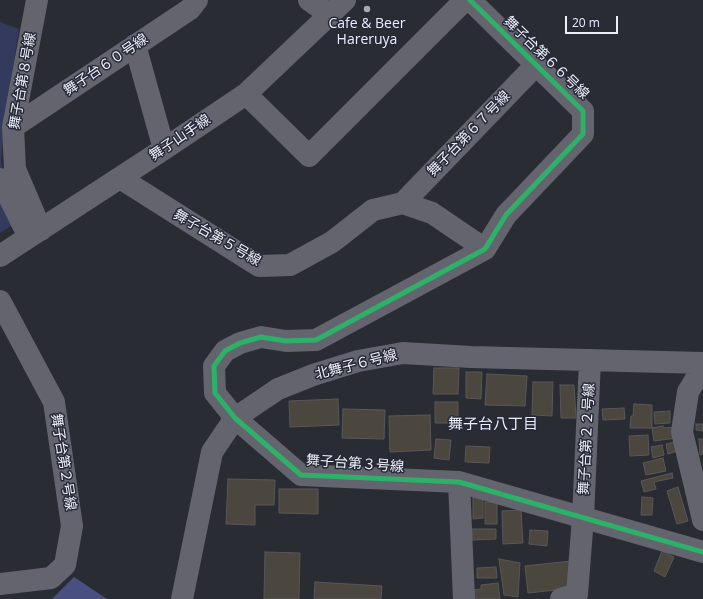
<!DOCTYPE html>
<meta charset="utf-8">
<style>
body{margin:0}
#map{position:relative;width:703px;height:599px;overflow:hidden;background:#2a2c34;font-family:"Open Sans",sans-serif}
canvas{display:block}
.scale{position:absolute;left:565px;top:16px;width:53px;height:18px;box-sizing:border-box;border:2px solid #eceef8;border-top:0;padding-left:5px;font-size:12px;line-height:14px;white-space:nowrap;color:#eceef8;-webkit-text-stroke:3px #262938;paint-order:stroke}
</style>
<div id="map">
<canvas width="703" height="599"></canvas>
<div class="scale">20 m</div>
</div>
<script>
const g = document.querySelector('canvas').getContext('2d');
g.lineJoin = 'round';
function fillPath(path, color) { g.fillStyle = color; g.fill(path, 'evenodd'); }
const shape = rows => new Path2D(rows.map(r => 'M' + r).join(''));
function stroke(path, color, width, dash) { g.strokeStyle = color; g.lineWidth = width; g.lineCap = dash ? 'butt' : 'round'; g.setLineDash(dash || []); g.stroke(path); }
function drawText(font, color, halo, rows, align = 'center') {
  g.font = font + ' "Open Sans","Noto Sans JP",sans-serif'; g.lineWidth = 3; g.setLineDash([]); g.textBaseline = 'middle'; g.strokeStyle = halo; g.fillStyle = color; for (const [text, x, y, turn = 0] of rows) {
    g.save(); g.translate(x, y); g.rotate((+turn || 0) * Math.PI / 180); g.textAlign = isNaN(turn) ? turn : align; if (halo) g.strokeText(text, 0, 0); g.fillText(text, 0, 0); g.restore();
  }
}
const green = shape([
 [0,22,19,29,5,118,1,161,14,224,0,233]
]);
const forest = shape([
 [74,577,107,599,52,599]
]);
const building = shape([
 [434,368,459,368,458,394,433,394,434,368],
 [466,372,482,372,481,399,466,398,466,372],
 [487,374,527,376,525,406,485,405,487,374],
 [533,382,553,382,552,416,532,415,533,382],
 [560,385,574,385,576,418,561,418,560,385],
 [338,399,339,425,290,427,289,401,338,399],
 [435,402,458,402,458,423,435,423,435,402],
 [634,404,652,405,652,428,630,428,631,416,633,416,634,404],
 [624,408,625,419,603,420,602,409,624,408],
 [343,409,385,410,384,439,342,438,343,409],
 [670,411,670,423,655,424,654,412,670,411],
 [430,415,431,450,390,452,389,416,430,415],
 [696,424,703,424,703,431,696,430,696,424],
 [663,426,663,428,675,427,677,438,654,441,652,428,663,426],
 [648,435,649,455,630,456,629,436,648,435],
 [436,439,451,440,449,460,434,458,436,439],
 [699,439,703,439,703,454,700,455,699,439],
 [679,441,681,450,668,454,666,444,679,441],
 [662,445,664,455,653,458,651,447,662,445],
 [466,446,490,447,489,463,465,462,466,446],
 [663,458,666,471,646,475,643,463,663,458],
 [672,473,673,478,654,482,656,489,644,492,641,481,672,473],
 [228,479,275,480,274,505,255,505,255,525,226,524,228,479],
 [678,487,688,521,677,524,667,491,678,487],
 [279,489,318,489,318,514,279,513,279,489],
 [473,497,483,497,483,518,473,519,473,497],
 [642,497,653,498,652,515,641,515,642,497],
 [485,502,497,502,497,524,485,524,485,502],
 [521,510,523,543,503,544,502,511,521,510],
 [472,529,496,529,496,539,472,540,472,529],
 [530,530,548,531,547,546,529,544,530,530],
 [662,551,674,557,665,577,654,571,662,551],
 [265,552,300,553,299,599,264,599,265,552],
 [499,559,520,563,518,597,504,595,499,559],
 [571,561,574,588,528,593,525,566,571,561],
 [496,567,497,578,477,578,477,568,496,567],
 [315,582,382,586,381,599,314,599,315,582],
 [498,583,500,599,475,599,474,590,481,589,481,585,498,583]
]);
const minor = shape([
 [37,0,13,127,15,169,41,230],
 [309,0,330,15],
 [470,0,583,111,583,134,506,215,485,249,316,340,286,341,261,337,240,343,225,351,214,366,215,393,235,418,301,475,459,482,703,552],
 [135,45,164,149],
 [246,94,309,156,465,0],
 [13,127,190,9,197,0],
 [120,178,259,266,290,265,332,242,373,210,403,203,432,213,485,249],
 [0,179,29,237],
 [403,203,536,65],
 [0,256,164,149,246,94,345,0],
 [0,301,54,402,72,526,65,565,51,578,0,584],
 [703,367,688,392,682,432,703,520],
 [459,482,464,599],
 [182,599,212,452,235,418,278,389,313,375,358,361,403,353,471,357,703,363],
 [561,599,577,594,583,518,590,360]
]);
const cycleway = shape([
 [470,0,583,111,583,134,506,215,485,249,316,340,286,341,261,337,240,343,225,351,214,366,215,393,235,418,301,475,459,482,703,552]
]);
const markers = [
 [367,9,4,"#a8aab3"]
];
const poiNames = [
 ["Cafe & Beer",367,24],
 ["Hareruya",367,40]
];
const streetNames = [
 ["舞子台第６６号線",546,58,44],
 ["舞子台６０号線",106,65,-34],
 ["舞子台第８号線",23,81,-80],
 ["舞子台第６７号線",469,134,-46],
 ["舞子山手線",180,138,-34],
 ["舞子台第５号線",217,238,30],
 ["北舞子６号線",356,365,-14],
 ["舞子台第２２号線",587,439,-87],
 ["舞子台第２号線",63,462,81],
 ["舞子台第３号線",355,464,4]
];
const neighbourhoodNames = [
 ["舞子台八丁目",493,425]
];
fillPath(green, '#34395e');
fillPath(forest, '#495081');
fillPath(building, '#4b473f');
stroke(building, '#595758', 1);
stroke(minor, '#63646d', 22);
stroke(cycleway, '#2db169', 5);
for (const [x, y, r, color] of markers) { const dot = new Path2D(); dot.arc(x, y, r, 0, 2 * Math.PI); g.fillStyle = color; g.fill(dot); stroke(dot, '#262938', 1.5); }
drawText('14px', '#eceef8', '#262938', poiNames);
drawText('14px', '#eceef8', '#262938', streetNames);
drawText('15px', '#eceef8', '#262938', neighbourhoodNames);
</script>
